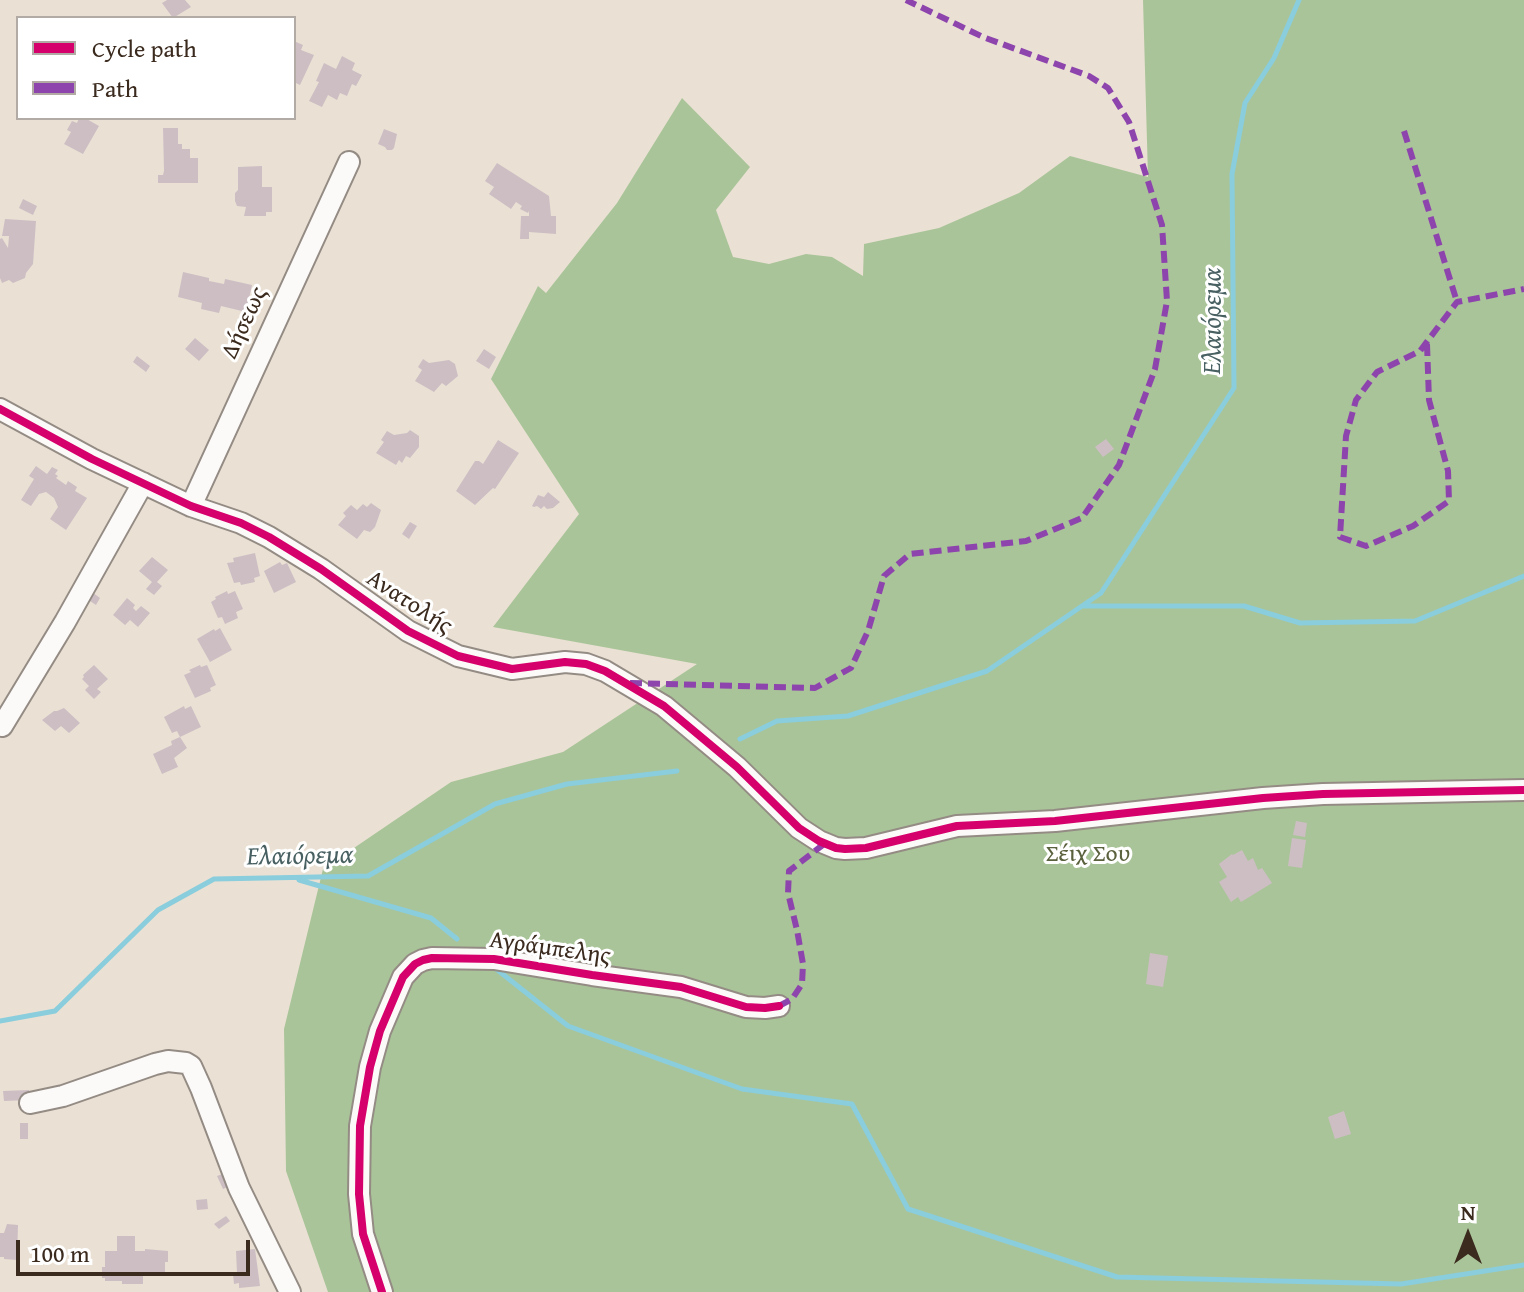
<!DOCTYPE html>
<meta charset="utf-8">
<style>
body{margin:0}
#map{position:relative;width:1524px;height:1292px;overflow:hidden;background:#eae1d4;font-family:"Gentium Book Plus",serif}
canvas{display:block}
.legend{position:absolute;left:16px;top:16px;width:280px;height:104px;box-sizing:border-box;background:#fff;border:2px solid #b1aaa5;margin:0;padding:10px 14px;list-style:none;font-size:24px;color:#3b2a1e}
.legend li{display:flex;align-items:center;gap:16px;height:40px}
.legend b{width:40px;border:2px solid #b1aaa5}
.north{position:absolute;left:1428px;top:1196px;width:80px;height:80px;-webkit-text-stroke:6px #fff;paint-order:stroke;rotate:0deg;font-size:22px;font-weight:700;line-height:32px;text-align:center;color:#3b2a1e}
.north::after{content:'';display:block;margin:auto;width:28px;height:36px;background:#3b2a1e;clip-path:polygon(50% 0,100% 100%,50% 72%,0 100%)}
.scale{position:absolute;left:16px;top:1240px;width:234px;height:36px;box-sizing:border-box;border:4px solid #3b2a1e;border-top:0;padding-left:10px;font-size:24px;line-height:28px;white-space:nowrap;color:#3b2a1e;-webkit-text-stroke:6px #fff;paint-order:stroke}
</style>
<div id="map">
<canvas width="1524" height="1292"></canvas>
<ul class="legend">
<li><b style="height:10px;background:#d6006c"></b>Cycle path</li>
<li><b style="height:10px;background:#8e44ad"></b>Path</li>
</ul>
<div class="north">N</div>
<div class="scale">100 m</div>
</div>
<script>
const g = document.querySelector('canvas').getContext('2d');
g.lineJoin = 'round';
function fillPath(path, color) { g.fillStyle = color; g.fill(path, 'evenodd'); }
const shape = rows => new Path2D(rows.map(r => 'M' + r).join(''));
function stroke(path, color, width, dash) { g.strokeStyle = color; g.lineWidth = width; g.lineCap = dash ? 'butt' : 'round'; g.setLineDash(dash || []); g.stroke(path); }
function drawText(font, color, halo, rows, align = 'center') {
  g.font = font + ' "Gentium Book Plus",serif'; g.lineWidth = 6; g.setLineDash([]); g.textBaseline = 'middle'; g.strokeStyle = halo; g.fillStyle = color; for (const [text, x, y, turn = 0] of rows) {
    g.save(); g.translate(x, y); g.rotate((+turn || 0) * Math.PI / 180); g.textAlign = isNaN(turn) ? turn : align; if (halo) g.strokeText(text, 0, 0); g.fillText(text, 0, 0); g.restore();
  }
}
const forest = shape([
 [1143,0,1524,0,1524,1292,328,1292,286,1171,284,1029,323,869,451,782,563,752,697,664,493,627,579,514,491,379,538,286,546,293,617,203,682,98,750,167,716,210,733,257,769,264,806,254,832,257,863,276,864,244,939,228,1019,193,1070,156,1148,177]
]);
const stream = shape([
 [1082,606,1244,606,1300,623,1415,621,1524,576],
 [740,739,777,721,848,716,987,671,1101,593,1234,388,1232,174,1245,103,1274,58,1299,0],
 [299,880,431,918,457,939],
 [495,968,568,1026,742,1089,852,1104,908,1209,1117,1277,1401,1284,1524,1265],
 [0,1021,55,1011,158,910,214,879,368,876,495,804,567,784,677,771]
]);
const building = shape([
 [167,0,185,0,191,7,173,18,162,3],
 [294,41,303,45,301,50,314,55,300,85,294,82],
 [342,56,355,63,352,70,362,75,356,86,352,84,347,96,340,93,337,100,328,95,322,107,309,101,319,82,316,81,324,63,336,69],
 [79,118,85,118,99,126,83,154,64,144,71,132,67,130,72,121,77,123],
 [163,128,178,128,178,144,182,144,182,149,190,149,190,158,198,158,198,183,158,183,158,175,163,175,164,171],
 [384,129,397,134,394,148,392,150,387,150,385,147,378,144],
 [497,163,549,196,551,216,556,216,556,234,529,232,529,239,520,239,521,216,529,216,529,211,528,213,520,209,522,206,516,202,511,209,489,194,494,187,485,181],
 [262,166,262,187,272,187,272,212,266,212,266,216,244,216,246,207,237,206,235,201,235,193,238,190,238,167],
 [23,199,37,206,33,215,19,208],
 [5,219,36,221,33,264,26,273,25,278,13,283,9,280,2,283,0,278,0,239,2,238,8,248,9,236,2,236],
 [183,272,209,278,209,281,224,284,225,279,252,285,246,312,221,306,219,313,201,309,202,303,178,297],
 [195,338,209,350,199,361,185,349],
 [484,349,496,357,489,369,476,361],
 [137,356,150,366,146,372,133,362],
 [423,359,429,363,449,360,455,364,458,376,446,386,442,383,434,392,415,381,422,370,418,367],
 [410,430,419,436,419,447,410,458,406,456,402,463,399,460,396,465,376,453,384,442,381,440,387,431,394,435,407,433],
 [1106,439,1114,449,1103,457,1095,447],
 [498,440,519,453,495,489,493,488,475,505,456,491,475,461,479,461,483,464],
 [36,466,47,474,52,467,58,470,55,474,58,476,56,478,66,485,68,481,77,487,75,491,87,498,66,530,50,519,58,507,54,498,46,492,39,494,31,506,21,500,34,479,29,476],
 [548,492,560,502,553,508,547,509,544,506,541,509,537,506,534,507,532,506,538,495,544,497],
 [371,503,381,510,375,527,370,532,364,530,357,539,338,525,346,516,343,513,351,505,357,510,363,504,367,507],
 [410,522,417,526,409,539,402,534],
 [255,553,260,576,254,578,255,582,241,585,240,582,234,583,227,563,234,562,233,558],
 [152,557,168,570,157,582,162,586,154,595,146,589,152,582,139,571],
 [280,562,282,565,287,563,296,582,274,593,264,571],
 [227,591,228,594,235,591,243,609,236,612,238,618,225,624,222,617,218,618,211,602,216,599,215,597],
 [92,592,100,598,96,605,87,599],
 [127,598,135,605,133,608,136,611,141,606,150,613,138,627,130,620,125,625,113,615],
 [220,628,232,650,210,662,197,639,214,629,215,631],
 [94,665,108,679,97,689,101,692,94,699,85,690,89,686,82,679,84,677,83,675],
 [200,665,201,667,207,665,216,685,210,688,211,691,195,698,184,675,191,672,189,670],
 [184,706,185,709,191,706,201,727,180,737,187,748,174,758,178,767,162,774,153,754,172,745,171,741,180,737,177,731,172,733,164,717],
 [64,708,80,723,69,733,61,726,55,731,42,720,54,711,57,711],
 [1296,821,1307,823,1305,837,1293,835],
 [1292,838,1306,840,1302,868,1288,866],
 [1242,850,1248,861,1253,858,1258,870,1262,868,1272,883,1241,902,1238,897,1231,902,1219,882,1227,877,1219,864,1232,854,1233,855],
 [1150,953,1168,956,1163,987,1146,984],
 [29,1090,30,1100,4,1101,3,1091],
 [1344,1111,1351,1134,1335,1139,1328,1117],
 [20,1123,28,1123,28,1139,20,1139],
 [230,1171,235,1184,223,1189,217,1176],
 [207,1199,208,1209,197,1210,196,1200],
 [226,1216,230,1221,219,1229,214,1224],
 [7,1224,18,1225,17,1260,4,1259,4,1257,0,1257,0,1233,4,1233],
 [117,1236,135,1236,135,1251,145,1251,145,1249,168,1251,168,1262,165,1262,165,1276,143,1276,143,1284,122,1284,122,1281,105,1281,105,1278,102,1278,102,1267,105,1267,105,1251,117,1251],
 [255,1249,260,1286,239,1288,239,1283,234,1284,233,1274,237,1273,236,1251]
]);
const minor = shape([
 [0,409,92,459,191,506,241,523,269,537,321,569,408,631,458,656,512,669,565,662,586,664,605,671,664,706,737,767,799,828,819,841,836,848,845,849,866,848,957,826,1055,821,1263,798,1323,794,1524,790],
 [191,506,349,162],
 [2,726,65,622,143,483],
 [30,1103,63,1096,155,1064,168,1061,186,1063,191,1066,201,1088,239,1188,290,1292],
 [382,1292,363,1234,359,1194,360,1126,370,1067,380,1031,403,977,415,964,423,960,432,958,494,959,592,975,681,987,746,1007,765,1008,779,1006]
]);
const quiet = shape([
 [1404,131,1457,302],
 [1427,344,1429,400,1448,471,1449,501,1413,526,1366,546,1340,537,1346,436,1356,400,1377,372,1420,351,1457,302,1524,289],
 [630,683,815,688,851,668,868,631,884,576,910,554,1026,541,1082,518,1119,465,1155,369,1167,301,1162,225,1129,122,1108,88,1089,76,983,37,906,0],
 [779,1006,792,999,802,984,803,964,797,930,788,893,789,871,824,844]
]);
const cycleway = shape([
 [0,409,92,459,191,506,241,523,269,537,321,569,408,631,458,656,512,669,565,662,586,664,605,671,664,706,737,767,799,828,819,841,836,848,845,849,866,848,957,826,1055,821,1263,798,1323,794,1524,790],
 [382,1292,363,1234,359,1194,360,1126,370,1067,380,1031,403,977,415,964,423,960,432,958,494,959,592,975,681,987,746,1007,765,1008,779,1006]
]);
const streetNames = [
 ["Δήσεως",245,323,-65],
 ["Ανατολής",409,603,33],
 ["Αγράμπελης",550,949,8]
];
const parkNames = [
 ["Σέιχ Σου",1088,855]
];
const waterNames = [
 ["Ελαιόρεμα",1213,321,-90],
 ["Ελαιόρεμα",300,857,-1]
];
fillPath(forest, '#aac499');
stroke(stream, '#8acddc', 5);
fillPath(building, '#cdbec4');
stroke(minor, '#948c84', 24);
stroke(minor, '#fcfaf9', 20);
stroke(quiet, '#8e44ad', 6, [12, 6]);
stroke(cycleway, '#d6006c', 8);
drawText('24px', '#3b2a1e', '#fff', streetNames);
drawText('24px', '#5a613d', '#fff', parkNames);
drawText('italic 26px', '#486062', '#fff', waterNames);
</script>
